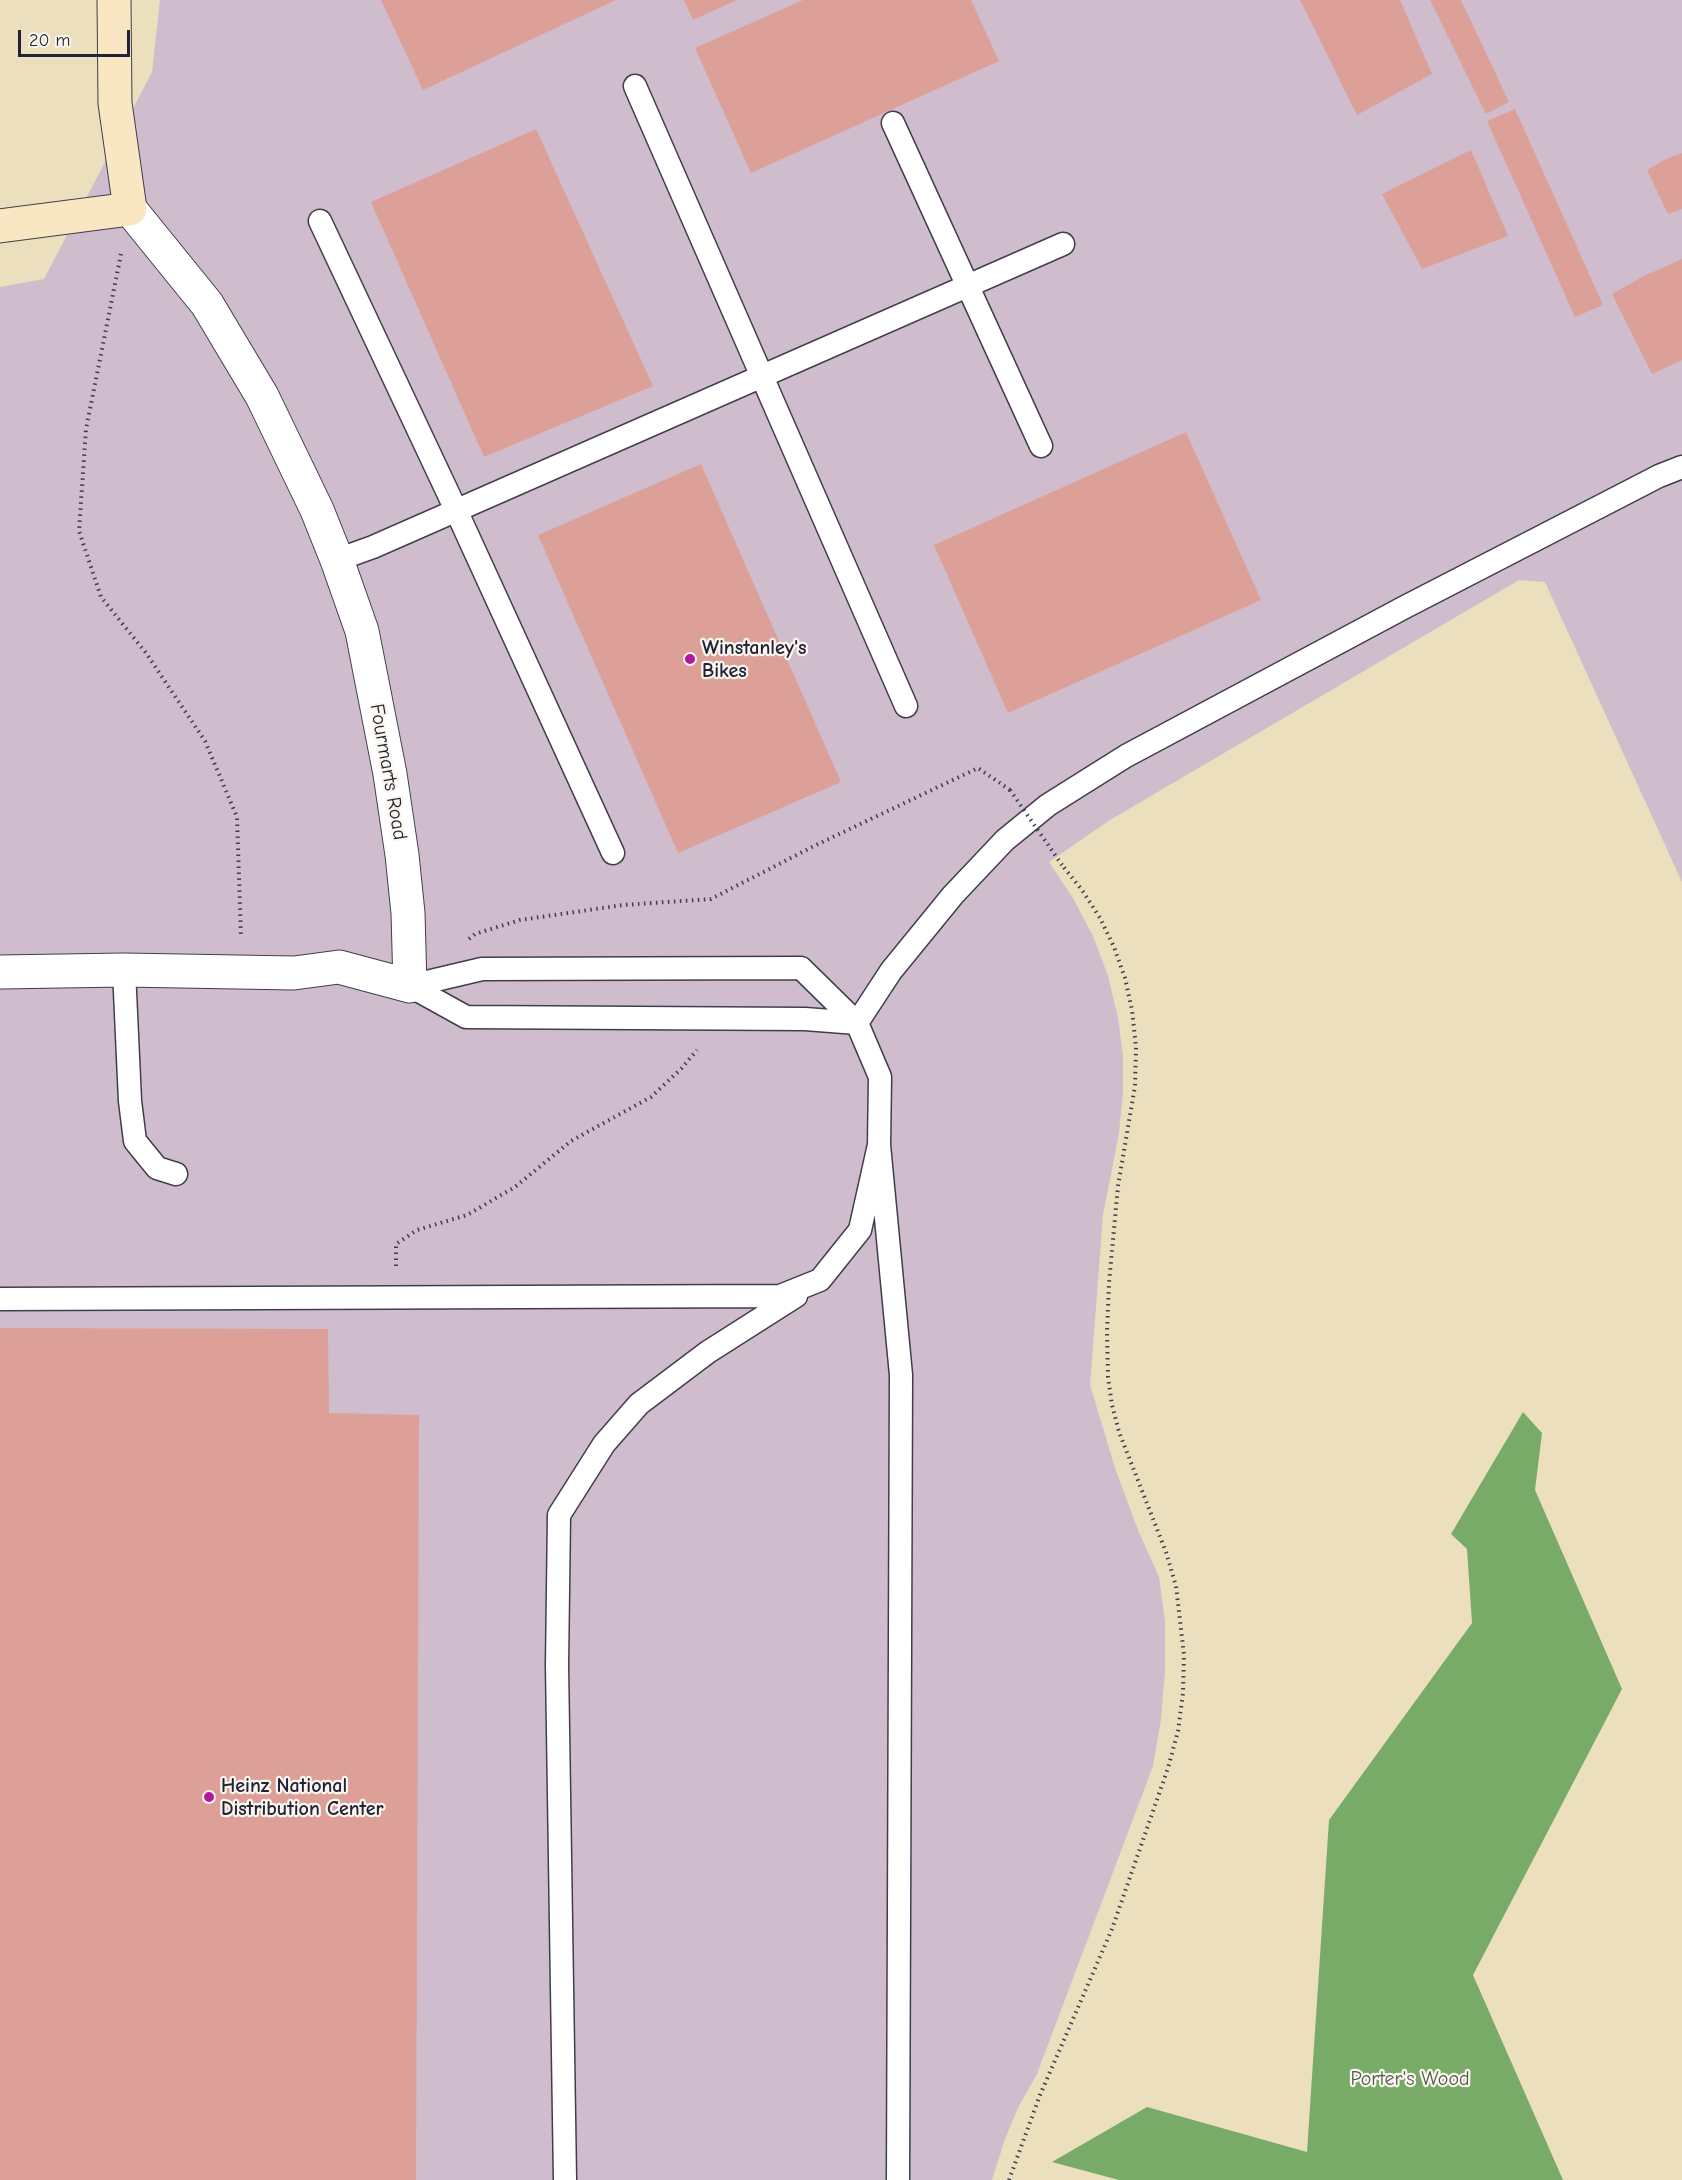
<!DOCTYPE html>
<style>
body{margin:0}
#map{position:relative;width:1682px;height:2180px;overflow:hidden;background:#ecdfbd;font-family:"Comic Neue",sans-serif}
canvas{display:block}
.scale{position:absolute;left:18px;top:30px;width:112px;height:27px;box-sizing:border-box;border:3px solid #22223b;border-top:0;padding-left:8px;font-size:18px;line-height:21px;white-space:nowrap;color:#22223b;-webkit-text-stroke:4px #fbf7ec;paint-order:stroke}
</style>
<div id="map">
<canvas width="1682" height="2180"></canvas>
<div class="scale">20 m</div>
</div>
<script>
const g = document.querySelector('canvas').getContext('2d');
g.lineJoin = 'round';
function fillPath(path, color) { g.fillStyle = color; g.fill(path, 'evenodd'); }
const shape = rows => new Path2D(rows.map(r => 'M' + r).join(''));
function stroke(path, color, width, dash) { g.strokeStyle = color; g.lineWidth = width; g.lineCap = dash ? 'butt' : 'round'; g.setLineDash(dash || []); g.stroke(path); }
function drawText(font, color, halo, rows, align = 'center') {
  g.font = font + ' "Comic Neue",sans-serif'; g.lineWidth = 4.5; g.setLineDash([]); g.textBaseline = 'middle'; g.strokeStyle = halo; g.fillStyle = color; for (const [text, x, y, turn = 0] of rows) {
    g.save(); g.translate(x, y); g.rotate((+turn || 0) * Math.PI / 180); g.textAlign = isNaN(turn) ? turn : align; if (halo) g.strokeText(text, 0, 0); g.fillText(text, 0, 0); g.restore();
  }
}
const industrial = shape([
 [160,0,1682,0,1682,882,1545,582,1519,580,1110,820,1049,862,1073,898,1093,936,1108,976,1118,1018,1123,1056,1123,1094,1119,1133,1103,1215,1090,1385,1116,1471,1138,1530,1159,1577,1165,1621,1165,1671,1161,1719,1153,1766,1037,2074,1019,2106,1005,2139,992,2180,0,2180,0,287,44,279,152,72]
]);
const forest = shape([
 [1523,1412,1542,1433,1535,1490,1622,1689,1473,1975,1563,2180,1119,2180,1052,2162,1147,2107,1307,2152,1329,1820,1472,1623,1467,1549,1451,1534]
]);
const building = shape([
 [381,0,616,0,423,90],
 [684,0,737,0,693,20],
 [803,0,971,0,999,61,751,173,695,48],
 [1300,0,1400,0,1432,74,1357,115],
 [1430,0,1461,0,1509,102,1486,114],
 [1515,109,1603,305,1575,317,1487,121],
 [536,129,653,386,484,457,371,202],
 [1471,150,1508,236,1422,269,1382,194],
 [1682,153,1682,209,1668,214,1647,170,1666,159],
 [1682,259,1682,360,1652,374,1612,294,1644,276],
 [1186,432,1261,600,1008,713,934,545],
 [701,464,841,782,678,853,538,535],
 [0,1328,328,1329,329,1413,419,1415,416,2180,0,2180]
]);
const path = shape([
 [121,254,86,429,79,531,101,597,146,653,205,741,237,817,241,937],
 [469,939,475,934,520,920,623,905,711,899,812,847,978,768,1010,790],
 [396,1266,396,1244,417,1230,467,1215,515,1187,571,1141,651,1097,681,1069,697,1050],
 [1009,2180,1040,2095,1112,1929,1168,1768,1178,1731,1183,1693,1184,1655,1176,1586,1166,1552,1119,1432,1112,1405,1108,1377,1107,1332,1109,1283,1118,1186,1135,1086,1136,1047,1132,1010,1125,978,1114,947,1100,918,1082,890,1062,865]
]);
const lane = shape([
 [635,86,906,706],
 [893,123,1041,446],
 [320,221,456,510,613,853],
 [337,560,373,547,1063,244],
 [124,970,130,1101,135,1141,157,1168,176,1174],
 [410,986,482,969,801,968,857,1023,880,1077,879,1145],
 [410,986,466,1017,805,1019,857,1023],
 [857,1023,891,971,953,895,1005,840,1048,805,1126,756,1405,607,1659,476,1682,467],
 [0,1299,780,1296,820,1280,860,1230,879,1145,901,1375,898,2180],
 [565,2180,557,1665,559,1515,604,1444,639,1404,708,1352,796,1296]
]);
const street = shape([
 [0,972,124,970,294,973,339,967,410,986,408,913,402,855,390,774,362,631,337,560,317,510,262,396,207,304,130,209]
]);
const secondary = shape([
 [0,226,130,209,115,103,114,0]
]);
const pathBridge = shape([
 [1010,790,1062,865]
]);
const markers = [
 [690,659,6,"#b5179e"],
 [209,1797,6,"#b5179e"]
];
const poiNames = [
 ["Winstanley's",702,648],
 ["Bikes",702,671],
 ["Heinz National",221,1786],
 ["Distribution Center",221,1809]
];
const streetNames = [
 ["Fourmarts Road",388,772,80]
];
const parkNames = [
 ["Porter's Wood",1410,2079]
];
fillPath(industrial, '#cfbdce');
fillPath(forest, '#78ab67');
fillPath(building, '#dca098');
stroke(lane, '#403e4e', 25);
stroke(street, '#403e4e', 35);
stroke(secondary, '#403e4e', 35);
stroke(path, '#403e4e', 4, [1.5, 4.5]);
stroke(lane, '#fff', 22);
stroke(street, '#fff', 33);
stroke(secondary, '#f9e7c3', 33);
stroke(pathBridge, '#403e4e', 4, [1.5, 4.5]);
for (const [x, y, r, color] of markers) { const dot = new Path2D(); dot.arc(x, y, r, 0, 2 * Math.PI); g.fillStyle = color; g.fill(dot); stroke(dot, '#fbf7ec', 2); }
drawText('bold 20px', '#22223b', '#fbf7ec', poiNames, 'left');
drawText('20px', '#22223b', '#fbf7ec', streetNames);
drawText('20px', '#4b5b50', '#fbf7ec', parkNames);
</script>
